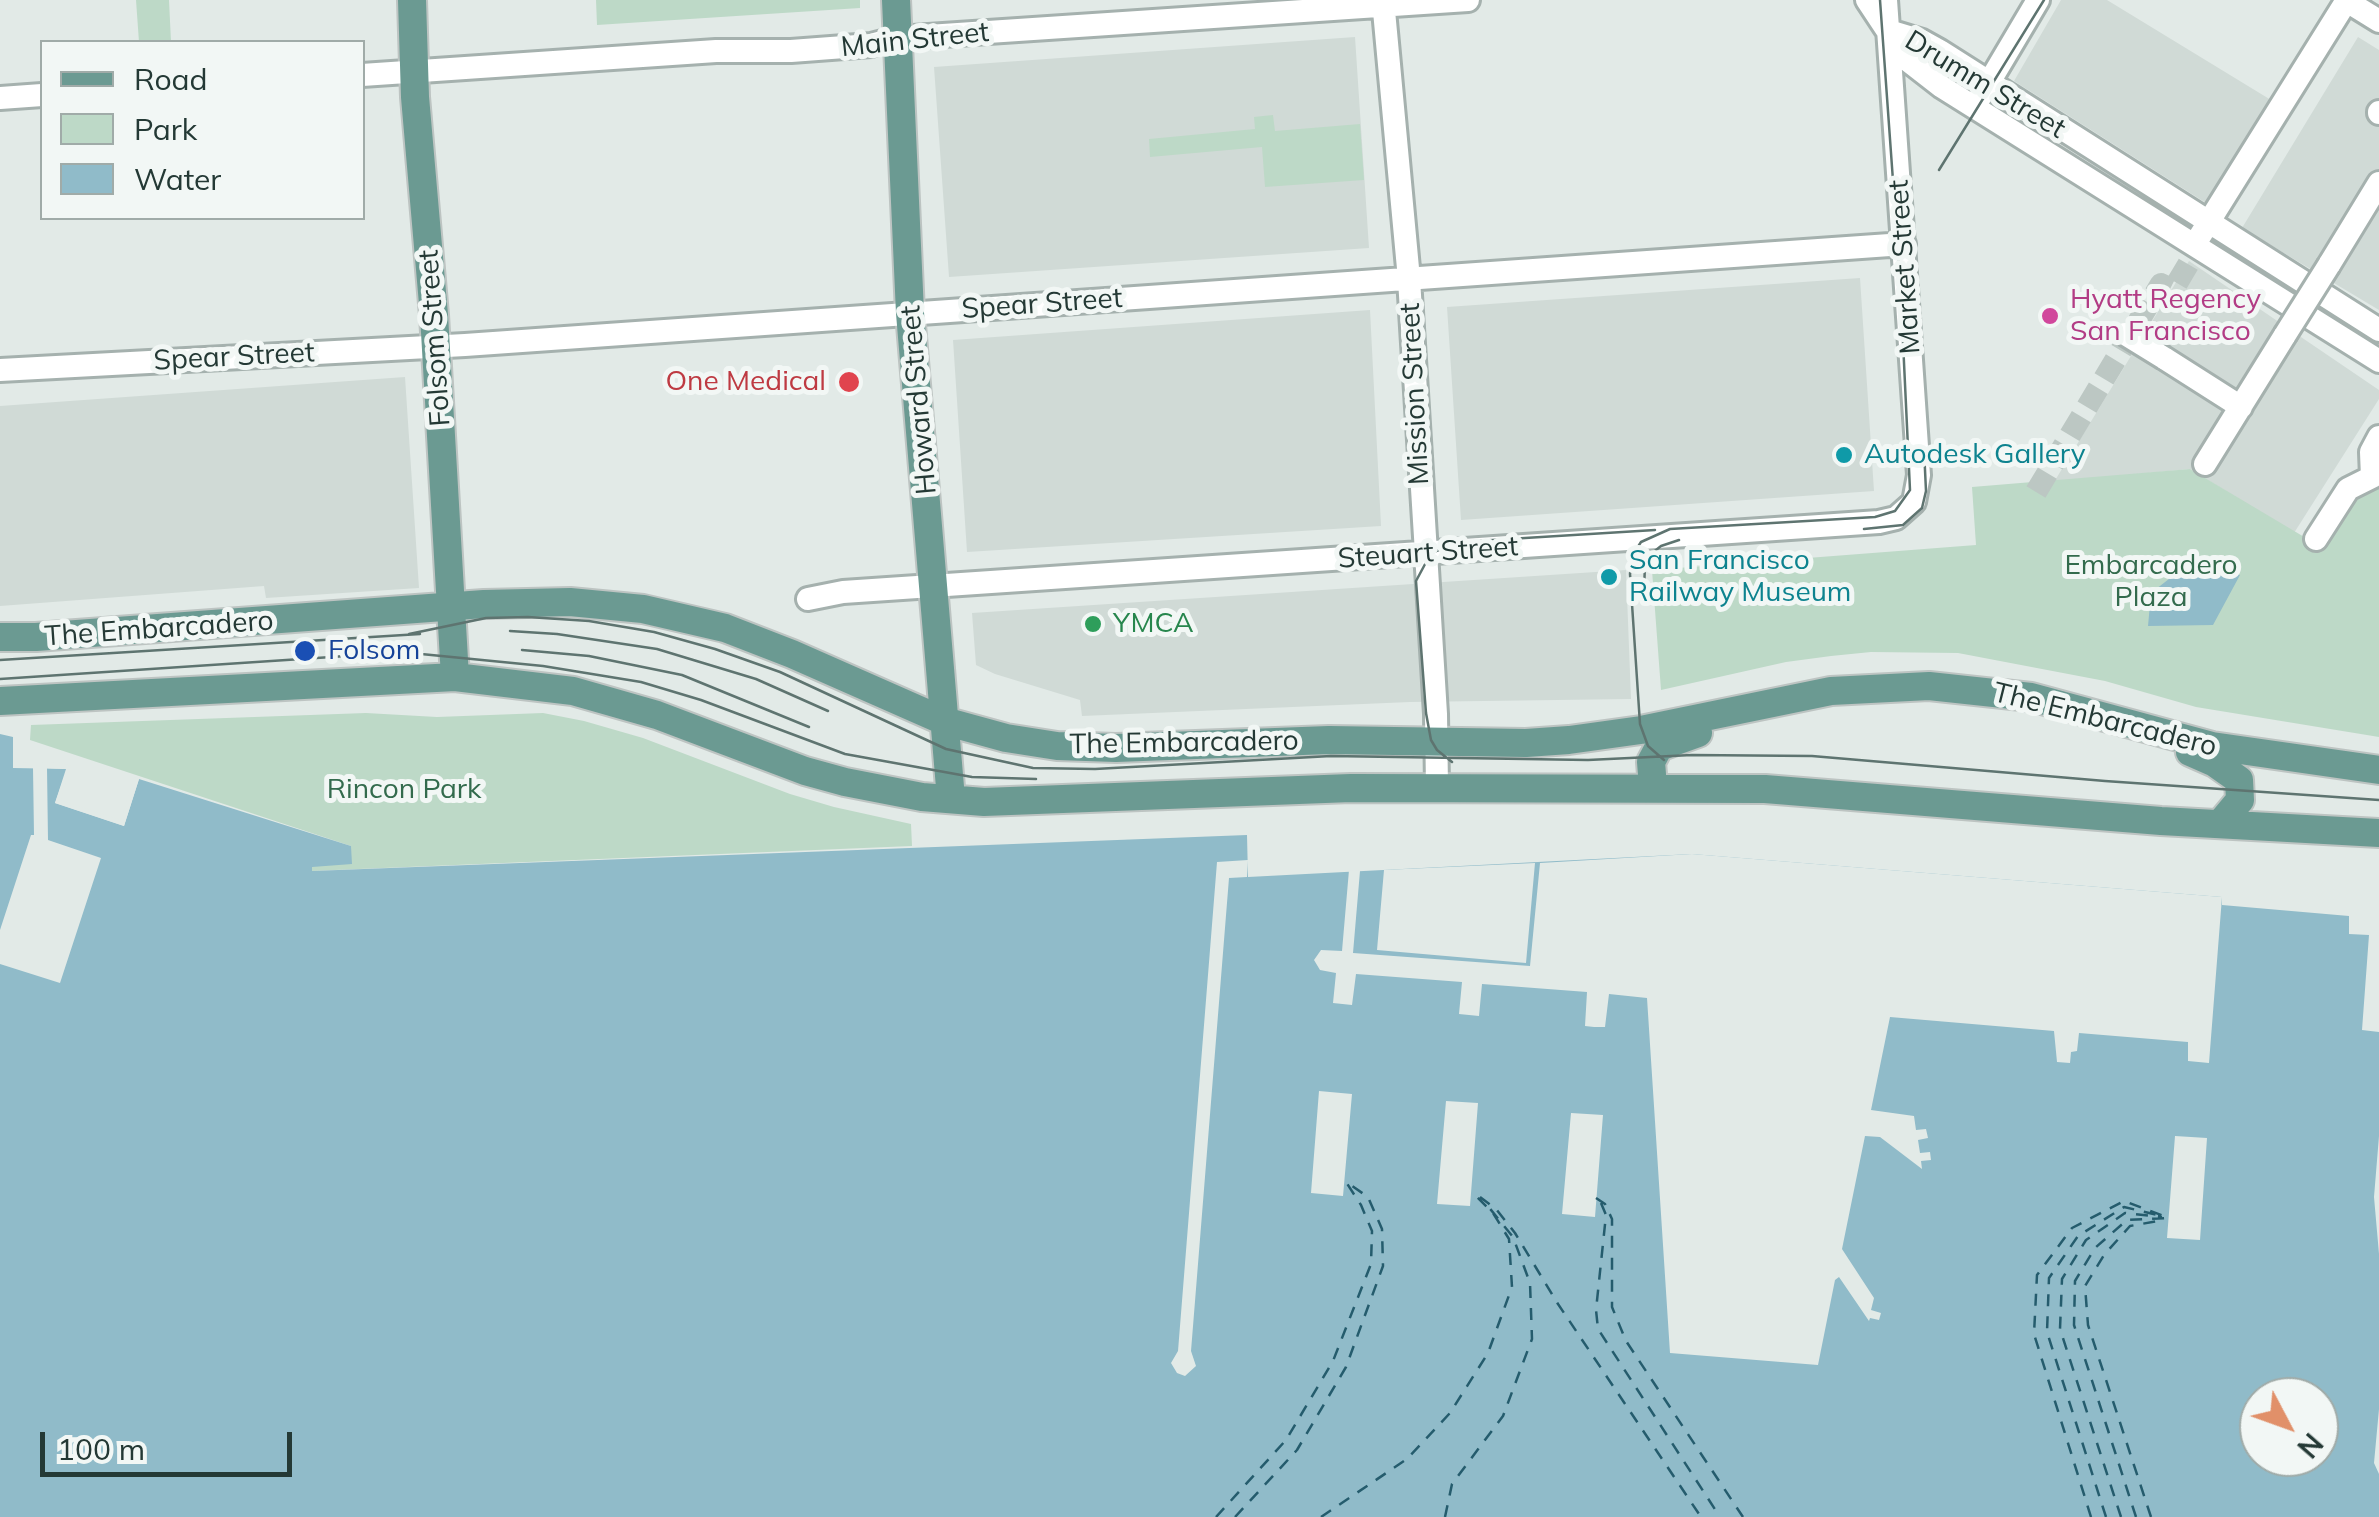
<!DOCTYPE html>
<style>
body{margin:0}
#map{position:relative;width:2379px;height:1517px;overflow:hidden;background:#e2eae7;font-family:Mulish,sans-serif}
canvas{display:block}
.legend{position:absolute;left:40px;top:40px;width:325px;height:180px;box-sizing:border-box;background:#f2f7f5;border:2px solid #a0aba8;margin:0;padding:12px 18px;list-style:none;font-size:30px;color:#243935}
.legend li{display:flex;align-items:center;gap:20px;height:50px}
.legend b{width:50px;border:2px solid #a0aba8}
.north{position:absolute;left:2239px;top:1377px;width:100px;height:100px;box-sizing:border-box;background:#f2f7f5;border:2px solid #a0aba8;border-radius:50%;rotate:131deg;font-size:28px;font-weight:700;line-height:40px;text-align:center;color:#243935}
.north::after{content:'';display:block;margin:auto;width:35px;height:45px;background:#e19069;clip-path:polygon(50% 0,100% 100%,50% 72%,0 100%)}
.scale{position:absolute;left:40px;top:1432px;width:252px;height:45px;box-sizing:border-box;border:5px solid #243935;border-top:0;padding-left:12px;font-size:30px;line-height:35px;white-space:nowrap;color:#243935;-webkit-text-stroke:8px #f2f7f5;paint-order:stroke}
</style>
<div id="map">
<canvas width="2379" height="1517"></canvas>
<ul class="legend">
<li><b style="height:12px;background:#6b9a92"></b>Road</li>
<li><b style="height:28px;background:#bdd9c7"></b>Park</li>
<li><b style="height:28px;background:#90bbc9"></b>Water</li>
</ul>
<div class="north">N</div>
<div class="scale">100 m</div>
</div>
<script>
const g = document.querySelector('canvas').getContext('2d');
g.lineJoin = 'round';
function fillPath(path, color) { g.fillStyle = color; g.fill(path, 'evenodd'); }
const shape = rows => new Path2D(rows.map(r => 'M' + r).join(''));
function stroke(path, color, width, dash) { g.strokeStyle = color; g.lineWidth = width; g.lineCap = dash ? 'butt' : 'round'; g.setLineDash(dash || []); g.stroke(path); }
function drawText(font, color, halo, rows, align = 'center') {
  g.font = font + ' Mulish,sans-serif'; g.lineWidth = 10; g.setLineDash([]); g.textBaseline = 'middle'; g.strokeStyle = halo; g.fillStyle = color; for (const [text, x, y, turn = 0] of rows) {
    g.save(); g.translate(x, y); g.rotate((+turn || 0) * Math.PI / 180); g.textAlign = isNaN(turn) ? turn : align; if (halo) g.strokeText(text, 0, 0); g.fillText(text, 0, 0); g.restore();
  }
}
const built = shape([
 [2061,0,2107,0,2271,100,2206,203,2014,81],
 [1355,37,1369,248,949,277,934,67],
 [2358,37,2379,50,2379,310,2242,228],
 [2189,261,2379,390,2379,399,2294,533,2190,469,2054,482],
 [1860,278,1874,491,1461,520,1447,307],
 [1370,310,1381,526,967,552,953,340],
 [405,377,419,588,266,598,264,586,0,606,0,406],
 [1626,570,1631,699,1410,702,1082,716,1080,700,995,674,976,665,972,613]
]);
const green = shape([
 [136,0,169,0,171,42,139,42],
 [596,0,860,0,860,8,597,25],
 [1273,115,1275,131,1360,124,1364,180,1265,187,1262,147,1150,157,1149,139,1255,129,1254,117],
 [2379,456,2379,737,2196,707,2105,681,1958,653,1871,652,1831,656,1786,662,1661,690,1652,570,1976,545,1972,487,2190,469,2321,547],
 [366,713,437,717,543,713,584,721,643,738,790,794,834,807,911,824,912,846,311,871,311,867,351,846,30,740,31,725]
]);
const water = shape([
 [2192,561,2240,575,2213,625,2148,626,2151,593],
 [0,734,13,737,13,768,67,769,55,803,124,826,139,779,351,846,352,864,312,867,312,871,1247,835,1248,877,1692,854,2222,897,2222,905,2349,916,2349,934,2369,935,2362,1030,2379,1032,2379,1136,2374,1197,2379,1254,2379,1409,2374,1463,2379,1474,2379,1517,0,1517],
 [2259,1397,2319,1397,2319,1457,2259,1457]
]);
const pier = shape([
 [13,737,18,739,18,763,59,762,71,766,61,800,121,820,134,777,139,779,124,826,55,803,66,769,47,768,48,840,101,858,60,983,0,964,0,930,31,835,34,835,33,768,13,768],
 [1692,854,2222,897,2209,1063,2188,1061,2188,1042,2079,1033,2077,1051,2071,1052,2070,1063,2057,1062,2054,1031,1890,1017,1871,1110,1914,1116,1916,1130,1926,1129,1928,1138,1918,1140,1920,1153,1930,1152,1931,1160,1921,1161,1922,1169,1880,1137,1865,1136,1842,1249,1874,1298,1871,1310,1881,1313,1879,1320,1870,1318,1869,1321,1839,1277,1835,1280,1818,1365,1670,1353,1647,998,1609,994,1605,1027,1594,1027,1585,1026,1587,992,1482,984,1479,1016,1459,1014,1462,982,1356,974,1352,1005,1333,1003,1336,973,1320,970,1314,960,1321,950,1342,951,1349,870,1360,871,1353,953,1530,966,1540,863],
 [1248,860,1247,877,1229,878,1191,1351,1196,1366,1185,1376,1177,1373,1171,1363,1178,1351,1217,862],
 [1535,863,1526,963,1377,950,1384,870],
 [1319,1091,1352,1094,1343,1196,1311,1193],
 [1446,1101,1478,1103,1470,1206,1437,1204],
 [1571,1113,1603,1115,1595,1217,1562,1214],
 [2175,1136,2207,1138,2200,1240,2167,1238]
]);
const ferry = shape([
 [1480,1197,1496,1209,1515,1233,1558,1304,1701,1517],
 [1596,1198,1605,1204,1612,1219,1612,1307,1626,1341,1743,1517],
 [1601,1203,1606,1215,1596,1310,1598,1329,1720,1517],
 [1216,1517,1286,1440,1333,1361,1371,1264,1372,1231,1361,1205,1346,1182],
 [1235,1517,1297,1450,1346,1367,1383,1266,1382,1229,1368,1197,1345,1181],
 [1321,1517,1407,1459,1450,1413,1488,1353,1512,1287,1509,1239,1493,1213,1471,1191],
 [1445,1517,1452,1484,1503,1416,1532,1339,1530,1283,1513,1237,1487,1205],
 [2091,1517,2034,1334,2037,1275,2072,1228,2124,1201,2169,1218],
 [2106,1517,2047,1332,2049,1278,2078,1236,2124,1207,2158,1215],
 [2121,1517,2060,1329,2062,1279,2086,1240,2125,1213,2162,1217],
 [2136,1517,2074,1325,2075,1281,2095,1248,2127,1220,2167,1218],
 [2151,1517,2088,1325,2085,1286,2104,1255,2130,1226,2158,1221]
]);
const minorTunnel = shape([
 [2036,492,2161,284,2173,290,2189,263]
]);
const minor = shape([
 [1383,0,1409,279,1436,714,1437,788],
 [1867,0,1906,59,1942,87,2379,361],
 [2345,0,2379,21],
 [1889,31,1922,41,1940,51,2379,330],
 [362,75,716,51,791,51,871,45,898,38,1468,0],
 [1981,96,2038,0],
 [0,98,42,95],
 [2379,112,2379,113],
 [2200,236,2347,0],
 [2329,265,2379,183],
 [2164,358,2241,407],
 [0,370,465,345,1904,244],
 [2205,464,2285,335],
 [2316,539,2348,489,2372,477,2371,452,2379,437],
 [808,599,843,592,1879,522,1896,518,1914,502,1919,475,1886,0]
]);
const major = shape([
 [412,0,415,97,434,315,455,677],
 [896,0,910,313,951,799],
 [0,637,36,637,484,604,570,602,643,609,725,628,792,654,944,721,1006,738,1057,746,1116,748,1329,740,1526,743,1569,740,1641,730,1831,691,1929,686,2031,697,2212,746,2379,770],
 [0,701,455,677,573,691,657,715,805,771,845,782,922,797,984,802,1351,788,1765,789,2161,821,2379,833],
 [2190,752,2215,763,2239,780,2240,800,2220,824],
 [1653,787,1651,762,1659,747,1698,733]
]);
const tram = shape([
 [1939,170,2044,0],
 [1864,529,1903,525,1922,508,1926,491,1924,449],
 [1644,590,1645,565,1651,554,1661,546,1679,540],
 [510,631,557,634,657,649,756,679,828,711],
 [409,634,486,618,528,617,589,621,654,632,715,649,780,672,946,749,1033,768,1095,769,1331,756,1588,760,1692,755,1812,756,2105,781,2379,800],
 [522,650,589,656,682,675,809,727],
 [411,653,543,666,641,682,701,700,845,754,972,777,1036,779],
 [0,660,420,634],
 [0,679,422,651],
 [1664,760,1648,746,1640,724,1630,574,1632,556,1641,542,1670,529,1875,517,1895,511,1910,490,1900,278,1880,0],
 [1452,762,1437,750,1431,740,1426,713,1416,581,1431,553,1460,542,1655,530]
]);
const minorBridge = shape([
 [2125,334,2164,358],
 [2285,335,2329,265]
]);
const markers = [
 [2050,316,10,"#d1479c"],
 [849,382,12,"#e0444e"],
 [1844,455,10,"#0f9aa8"],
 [1609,577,10,"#0f9aa8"],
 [1093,624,10,"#2e9e5b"],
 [305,651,12,"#1a4fb4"]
];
const streetNames = [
 ["Main Street",915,40,-6],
 ["Drumm Street",1985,85,31],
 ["Market Street",1905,267,-94],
 ["Spear Street",1042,304,-4],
 ["Folsom Street",435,338,-94],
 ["Spear Street",234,357,-3],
 ["Mission Street",1415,394,-93],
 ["Howard Street",919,400,-95],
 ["Steuart Street",1428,553,-4],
 ["The Embarcadero",159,629,-4],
 ["The Embarcadero",2105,720,14],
 ["The Embarcadero",1184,743,-1]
];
const hotelNames = [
 ["Hyatt Regency",2070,300],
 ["San Francisco",2070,332]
];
const healthNames = [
 ["One Medical",826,382]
];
const cultureNames = [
 ["Autodesk Gallery",1864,455],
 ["San Francisco",1629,561],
 ["Railway Museum",1629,593]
];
const parkNames = [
 ["Embarcadero",2151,566],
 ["Plaza",2151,598],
 ["Rincon Park",404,790]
];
const leisureNames = [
 ["YMCA",1113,624]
];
const transitNames = [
 ["Folsom",328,651]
];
fillPath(built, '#d0dad6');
fillPath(green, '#bdd9c7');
fillPath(water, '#90bbc9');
fillPath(pier, '#e2eae7');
stroke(ferry, '#255c6d', 2.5, [12, 10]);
stroke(minorTunnel, '#bcc7c3', 22, [22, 11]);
stroke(minor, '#a5b1ae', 28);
stroke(major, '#bdc4c2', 32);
stroke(minor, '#fff', 22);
stroke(major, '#6b9a92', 28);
stroke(tram, '#5e7470', 2.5);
stroke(minorBridge, '#a5b1ae', 28, []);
stroke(minorBridge, '#fff', 22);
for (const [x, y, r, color] of markers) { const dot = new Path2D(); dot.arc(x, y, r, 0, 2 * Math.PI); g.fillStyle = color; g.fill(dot); stroke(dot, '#f2f7f5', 4); }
drawText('28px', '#243935', '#f2f7f5', streetNames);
drawText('28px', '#b23c85', '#f2f7f5', hotelNames, 'left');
drawText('28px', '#be3a42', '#f2f7f5', healthNames, 'right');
drawText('28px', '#0d838f', '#f2f7f5', cultureNames, 'left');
drawText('28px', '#336b4d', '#f2f7f5', parkNames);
drawText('28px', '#27864d', '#f2f7f5', leisureNames, 'left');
drawText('28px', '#164399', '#f2f7f5', transitNames, 'left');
</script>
